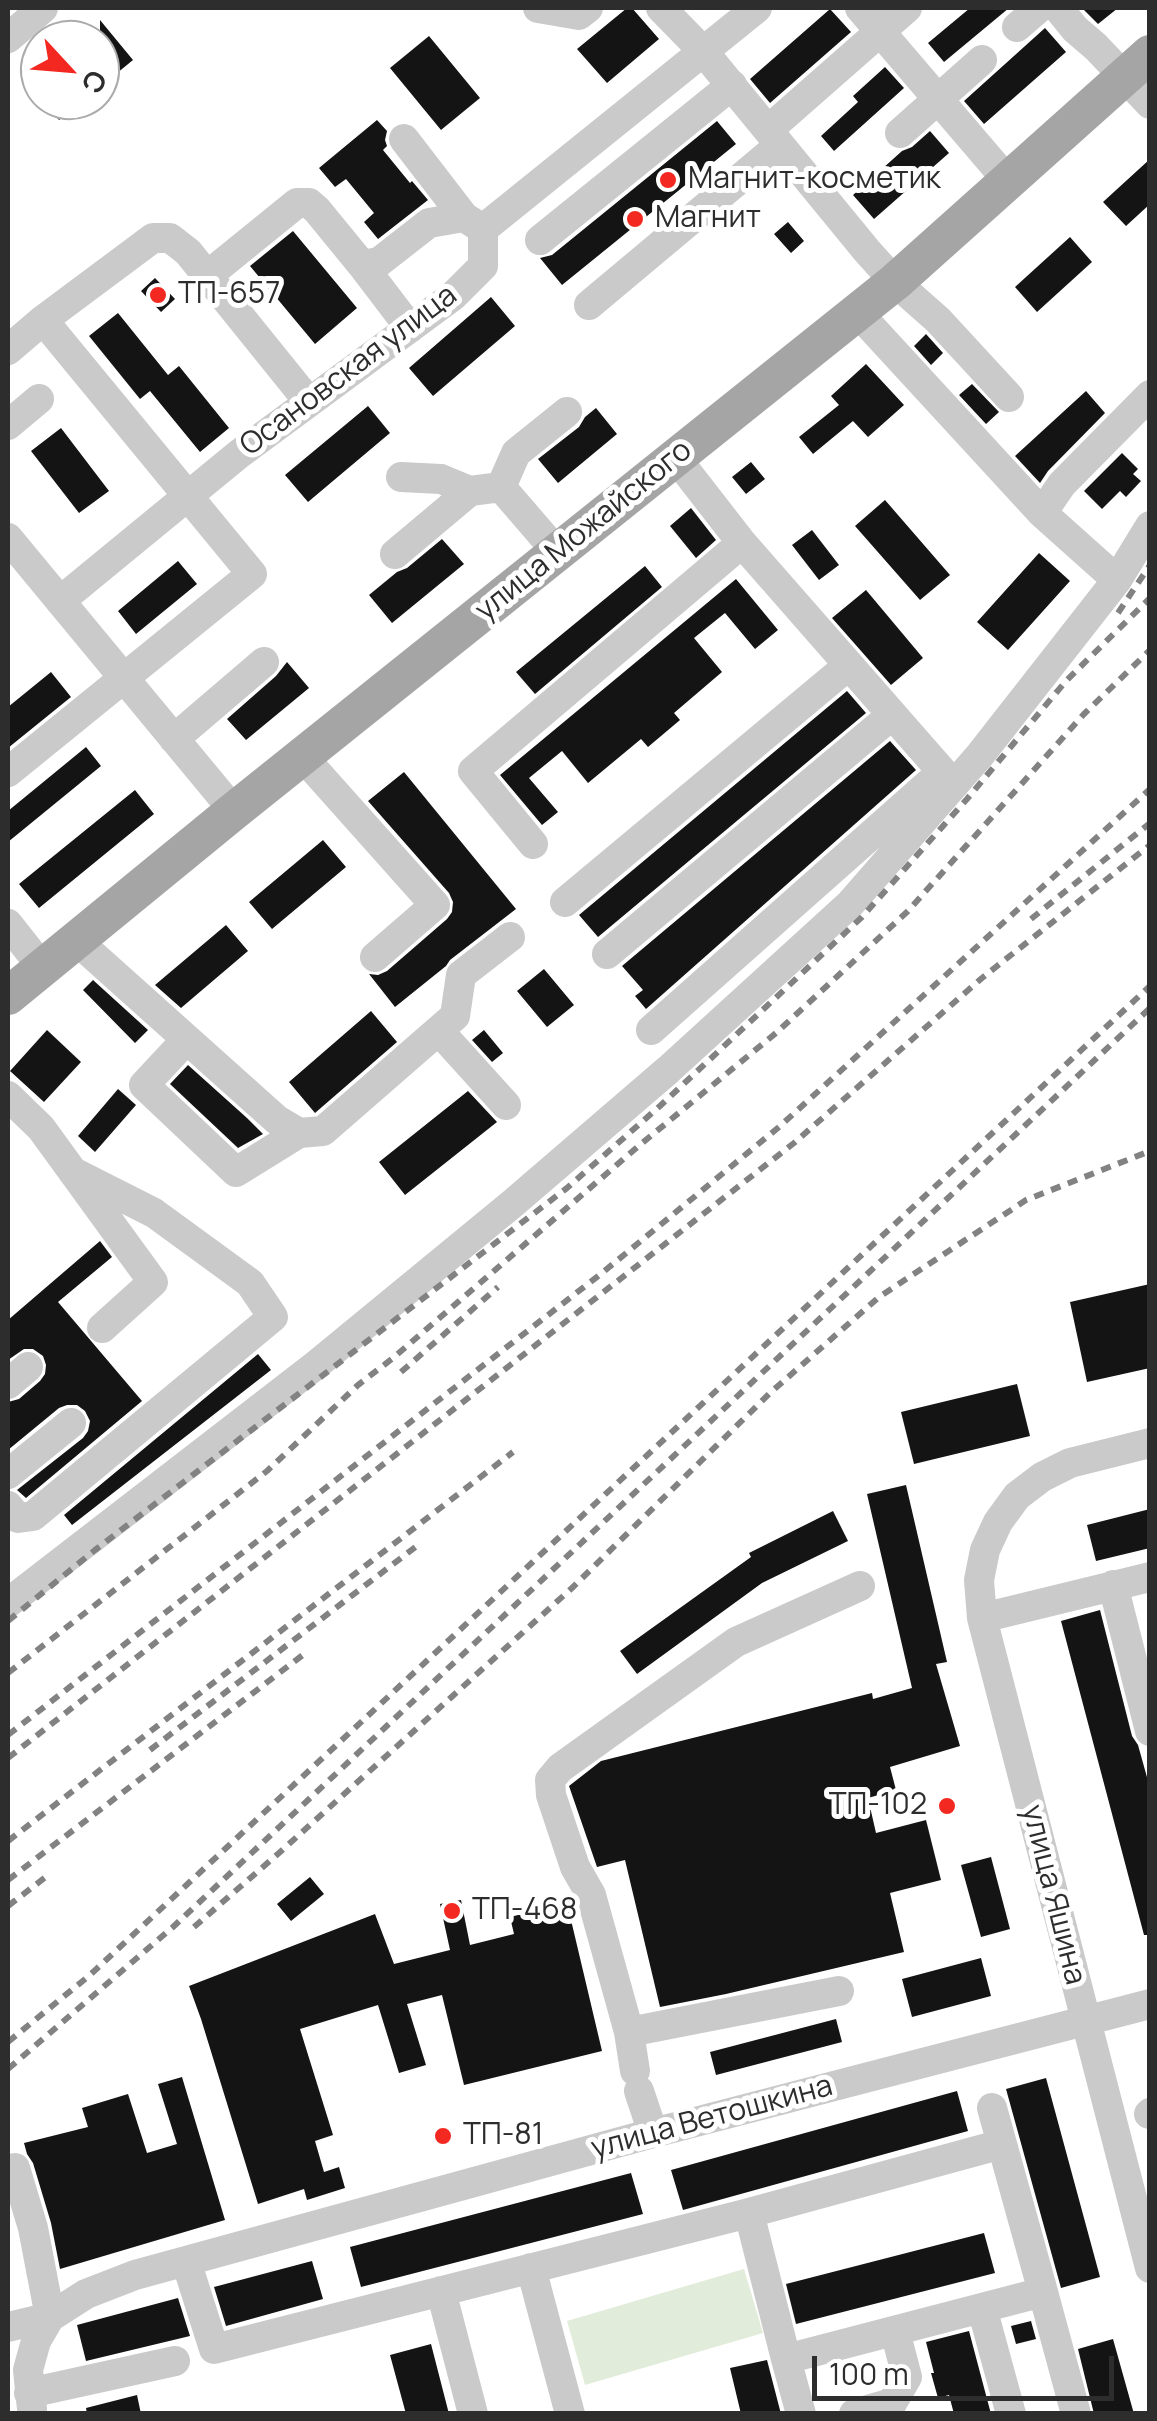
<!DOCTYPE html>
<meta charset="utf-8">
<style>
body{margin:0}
#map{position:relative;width:1157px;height:2421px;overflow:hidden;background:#fff;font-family:Manrope,sans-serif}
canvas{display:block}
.frame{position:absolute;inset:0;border:10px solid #2d2d2d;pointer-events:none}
.north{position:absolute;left:20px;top:20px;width:100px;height:100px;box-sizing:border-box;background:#fff;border:2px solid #ababab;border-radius:50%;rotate:116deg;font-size:28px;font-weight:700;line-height:40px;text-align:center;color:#2d2d2d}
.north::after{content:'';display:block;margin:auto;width:35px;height:45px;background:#f22821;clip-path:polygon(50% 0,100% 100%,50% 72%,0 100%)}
.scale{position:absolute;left:812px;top:2356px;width:302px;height:45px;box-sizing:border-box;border:5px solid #2d2d2d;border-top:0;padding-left:12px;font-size:30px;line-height:35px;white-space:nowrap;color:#2d2d2d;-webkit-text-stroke:8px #fff;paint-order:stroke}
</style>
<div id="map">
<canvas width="1157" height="2421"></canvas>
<div class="frame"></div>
<div class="north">С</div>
<div class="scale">100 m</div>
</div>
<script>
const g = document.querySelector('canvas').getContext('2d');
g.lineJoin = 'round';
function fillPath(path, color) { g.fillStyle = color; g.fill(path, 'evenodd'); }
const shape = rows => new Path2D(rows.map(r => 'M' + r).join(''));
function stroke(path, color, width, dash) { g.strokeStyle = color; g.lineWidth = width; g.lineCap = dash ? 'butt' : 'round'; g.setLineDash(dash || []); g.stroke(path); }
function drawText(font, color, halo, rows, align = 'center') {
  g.font = font + ' Manrope,sans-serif'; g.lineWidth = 10; g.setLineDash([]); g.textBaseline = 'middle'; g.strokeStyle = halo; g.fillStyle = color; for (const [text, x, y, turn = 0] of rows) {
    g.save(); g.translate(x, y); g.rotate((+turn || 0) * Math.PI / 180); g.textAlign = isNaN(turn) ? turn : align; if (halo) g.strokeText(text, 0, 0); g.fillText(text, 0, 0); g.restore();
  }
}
const green = shape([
 [744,2269,763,2333,585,2385,567,2321]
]);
const building = shape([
 [627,8,632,8,659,39,607,83,577,49],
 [970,8,1009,8,944,62,928,43],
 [1082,8,1118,8,1098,24],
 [830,9,851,32,770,103,750,79],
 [100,20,133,60,100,87],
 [1045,28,1066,52,984,124,964,101],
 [429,36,480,98,441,130,390,68],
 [885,67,904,88,834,151,821,136,858,102,853,96],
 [43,100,84,100,59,120],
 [377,120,387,131,385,140,387,146,383,150,410,183,412,181,428,200,378,239,364,222,374,213,346,179,335,187,319,168],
 [717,121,736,144,562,285,540,258,552,255],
 [930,131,949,153,874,219,853,195,902,151,912,147],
 [1150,159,1150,204,1126,226,1103,202],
 [788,222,804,241,791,253,774,234],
 [293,231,357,308,315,344,250,266],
 [1070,237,1092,262,1037,312,1015,287],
 [155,278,175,299,161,312,141,291],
 [491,297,515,326,433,396,409,368],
 [118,313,168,375,179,366,229,428,200,452,150,391,140,399,89,336],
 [926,334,943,353,931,365,914,346],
 [866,364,904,405,868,437,853,421,813,454,799,437,839,405,831,396],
 [972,384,999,412,986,424,959,395],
 [1086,391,1105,413,1048,471,1040,483,1015,456],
 [368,406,390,433,308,502,285,475],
 [596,408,617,434,558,483,538,459,579,427,585,417],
 [61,428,109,491,79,513,31,451],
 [1122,453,1138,469,1133,474,1141,481,1126,497,1120,491,1102,509,1084,491],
 [751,462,765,479,746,494,732,477],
 [885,500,950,575,920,600,855,526],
 [691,508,716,540,696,558,670,526],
 [812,530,839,565,819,580,792,545],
 [442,539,464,564,392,623,369,595,397,572,407,568],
 [1039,553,1070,581,1008,650,977,622],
 [178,561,197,584,136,634,118,611],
 [645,566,662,587,535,694,516,672],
 [736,579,778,630,755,649,725,613,694,638,722,672,674,713,680,720,648,747,641,739,588,783,562,751,529,778,558,812,542,825,500,775],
 [866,590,923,658,891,685,832,618],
 [287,662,309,688,246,740,227,719,276,676],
 [51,672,71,697,8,748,8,707],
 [847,691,866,713,598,937,579,915],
 [890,741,916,770,646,1009,635,996,643,990,622,966],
 [86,747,101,766,8,842,8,811],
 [404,772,516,909,450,960,446,966,395,1007,369,974,378,975,387,971,447,919,452,912,453,902,449,893,368,801],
 [135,790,154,814,39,908,19,884],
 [323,840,346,867,272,929,249,902],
 [226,925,248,951,181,1008,155,985],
 [544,969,574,1005,547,1027,517,991],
 [93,980,148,1030,135,1043,83,990],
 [371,1011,397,1042,315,1113,289,1082],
 [47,1030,81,1062,44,1102,10,1071],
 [484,1030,503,1053,492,1062,472,1040],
 [188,1065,247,1118,263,1134,238,1148,170,1084],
 [118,1089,136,1105,95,1152,78,1136],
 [468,1091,497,1122,405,1195,379,1162],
 [100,1241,112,1257,58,1302,142,1401,26,1498,17,1490,83,1438,88,1431,90,1421,85,1411,77,1405,67,1405,59,1408,8,1450,8,1402,19,1399,40,1381,45,1374,46,1365,43,1356,33,1349,24,1349,8,1360,8,1320],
 [1150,1284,1150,1368,1087,1382,1070,1302],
 [258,1354,271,1370,72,1525,64,1515],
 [1017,1384,1030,1436,914,1464,901,1412],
 [906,1485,947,1662,936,1664,960,1746,890,1767,896,1790,868,1798,876,1833,926,1820,941,1880,890,1893,904,1952,726,1994,660,2007,625,1860,597,1867,569,1786,601,1761,872,1693,873,1699,912,1688,867,1494],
 [1150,1509,1150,1548,1096,1561,1087,1525],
 [833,1511,848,1541,762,1583,637,1674,620,1651,751,1557,749,1553],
 [1100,1610,1132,1736,1138,1745,1150,1788,1150,1935,1144,1935,1061,1621],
 [991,1857,1010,1929,981,1937,961,1865],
 [310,1877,324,1894,291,1921,277,1904],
 [461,1900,470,1945,514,1934,510,1917,567,1903,602,2051,464,2085,442,1995,407,2004,426,2065,399,2073,378,2005,300,2029,333,2135,315,2141,324,2172,339,2167,345,2188,307,2200,304,2189,258,2204,201,2019,189,1986,375,1914,394,1964,450,1950,440,1904],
 [981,1958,991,1996,912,2017,902,1979],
 [836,2019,842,2042,716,2075,710,2052],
 [182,2077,225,2220,60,2269,51,2223,33,2163,27,2154,24,2143,88,2127,82,2108,128,2094,147,2153,177,2144,158,2084],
 [1046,2078,1100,2277,1061,2288,1006,2089],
 [957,2091,968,2131,683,2210,671,2170],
 [631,2173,643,2214,361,2287,350,2247],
 [984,2233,995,2273,796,2324,786,2284],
 [312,2261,323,2299,226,2326,214,2287],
 [178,2298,190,2336,86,2361,77,2325],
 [1031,2321,1036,2339,1016,2344,1011,2326],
 [969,2331,991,2414,954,2414,949,2395,938,2398,931,2373,934,2373,926,2342],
 [1113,2339,1134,2414,1094,2414,1078,2349],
 [431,2344,449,2414,406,2414,390,2355],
 [767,2360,781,2414,741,2414,730,2368],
 [137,2395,141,2414,87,2414,86,2408]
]);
const minor = shape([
 [538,8,579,15,588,8],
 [661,8,703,51,867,251,895,282,938,320,1009,397],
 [860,8,1008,181],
 [1058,8,1075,29,1096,47,1150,104],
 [1017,27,1039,8],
 [8,38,43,8],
 [768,130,907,8],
 [900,133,982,60],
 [404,139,464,217],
 [540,240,732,85],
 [362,265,410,328],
 [207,276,297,203,309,203,317,210,362,265,379,262,429,223,464,217,483,229],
 [589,305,780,145],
 [858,313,1042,513,1117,580],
 [43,320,153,238,170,238,188,252,309,402],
 [8,350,43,320,252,574,8,772],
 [8,425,39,399],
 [401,477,441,479,470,491,501,487,557,552],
 [501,487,516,453,567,412],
 [1042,513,1062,484,1150,395],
 [8,538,234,811],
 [742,543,954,785],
 [395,554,470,491],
 [60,601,239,454,453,296,483,266,483,229,757,8],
 [174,739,264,662],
 [303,757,435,905,375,957],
 [533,844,473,771,742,543,676,458],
 [565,902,849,665],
 [8,924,42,967],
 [76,940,277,1120,299,1133,323,1131,455,1016,461,975,510,937],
 [607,954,892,715],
 [651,1030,942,772],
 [439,1031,506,1105],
 [186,1040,144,1085,236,1172,299,1133],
 [8,1096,41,1128,153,1282,102,1328],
 [8,1384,28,1367],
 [1150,1443,1070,1463,1042,1477,1017,1496,998,1522,985,1550,979,1580,982,1618,1150,2268],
 [8,1474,71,1423],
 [8,1506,18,1518,33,1516,273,1317,250,1283,154,1213,73,1172],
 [1113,1585,1150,1731],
 [8,1603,316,1365,512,1204,668,1070,850,904,980,755,1117,580,1150,526],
 [982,1618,1150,1577],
 [629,2032,591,1895,575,1867,551,1795,550,1780,560,1768,736,1642,860,1586],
 [635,2071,629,2032,839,1991],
 [639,2091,653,2133],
 [992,2108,1002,2144],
 [1149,2114,1150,2113],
 [8,2170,15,2168,33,2228,50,2317],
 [186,2261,214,2349,749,2213,786,2359,1043,2292,1002,2144,749,2213],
 [531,2268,570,2414],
 [441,2291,473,2414],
 [1043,2292,1076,2414],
 [982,2308,1011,2414],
 [8,2327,50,2317,86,2294,135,2275,653,2133,1150,2004],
 [786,2359,801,2414],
 [29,2393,175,2361],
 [32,2409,28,2370,36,2341,50,2317],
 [854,2414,892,2403,907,2377,895,2331]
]);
const major = shape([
 [8,996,234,811,895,282,1150,54]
]);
const rail = shape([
 [1118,613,1150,565],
 [1031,919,1150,823],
 [401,1372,498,1287],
 [8,1621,95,1550,567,1188,660,1106,862,917,967,799,1066,681,1150,598],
 [8,1673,267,1471,358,1385,393,1358,641,1144,776,1033,908,911,1084,714,1150,650],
 [8,1735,602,1273,779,1127,1150,789],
 [150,1750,418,1545],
 [8,1758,794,1143,982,978,1150,845],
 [8,1841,513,1452],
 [8,1880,308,1651],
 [8,1906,47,1876],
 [194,1927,279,1853,572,1588,770,1393,879,1297,1026,1200,1150,1151],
 [8,2042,90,1975,1150,986],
 [8,2069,173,1927,1150,1008]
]);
const markers = [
 [668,180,10,"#f22821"],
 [635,219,10,"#f22821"],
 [158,295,10,"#f22821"],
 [947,1806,10,"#f22821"],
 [452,1911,10,"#f22821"],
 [443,2136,10,"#f22821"]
];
const poiNames = [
 ["Магнит-косметик",688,180],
 ["Магнит",655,219],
 ["ТП-657",178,295],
 ["ТП-102",927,1806,"right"],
 ["ТП-468",472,1911],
 ["ТП-81",463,2136]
];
const streetNames = [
 ["Осановская улица",349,371,-37],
 ["улица Можайского",584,531,-39],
 ["улица Яшина",1053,1895,76],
 ["улица Ветошкина",712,2118,-15]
];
fillPath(green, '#e2ecda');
fillPath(building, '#141414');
stroke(minor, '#cacaca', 30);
stroke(major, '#a5a5a5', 38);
stroke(rail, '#828282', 6, [10, 8]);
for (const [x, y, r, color] of markers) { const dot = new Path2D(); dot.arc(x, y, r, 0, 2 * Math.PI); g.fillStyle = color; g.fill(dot); stroke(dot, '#fff', 4); }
drawText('30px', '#2d2d2d', '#fff', poiNames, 'left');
drawText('30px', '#2d2d2d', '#fff', streetNames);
</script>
